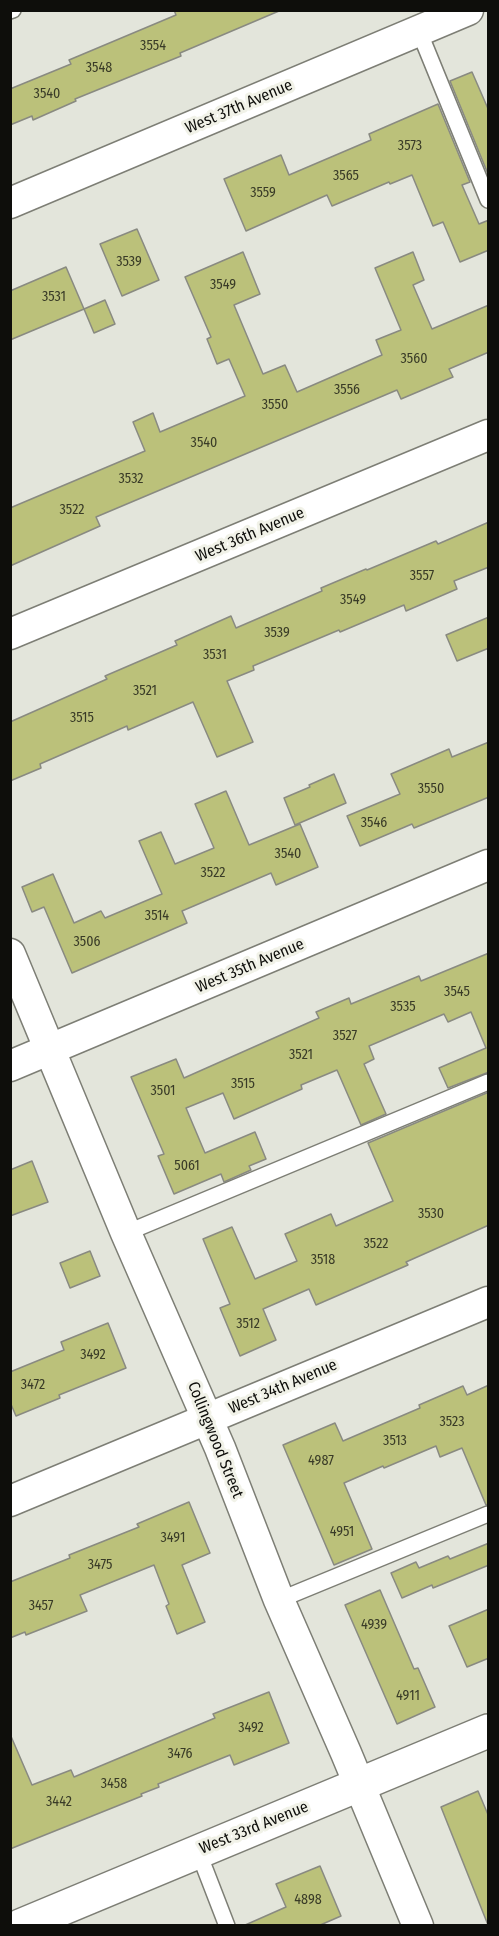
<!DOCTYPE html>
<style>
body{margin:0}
#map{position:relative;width:499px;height:1936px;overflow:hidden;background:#e3e5db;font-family:"Fira Sans Condensed",sans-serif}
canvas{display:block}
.frame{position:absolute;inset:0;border:12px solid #0e0e0b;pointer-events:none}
</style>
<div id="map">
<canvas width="499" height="1936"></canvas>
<div class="frame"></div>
</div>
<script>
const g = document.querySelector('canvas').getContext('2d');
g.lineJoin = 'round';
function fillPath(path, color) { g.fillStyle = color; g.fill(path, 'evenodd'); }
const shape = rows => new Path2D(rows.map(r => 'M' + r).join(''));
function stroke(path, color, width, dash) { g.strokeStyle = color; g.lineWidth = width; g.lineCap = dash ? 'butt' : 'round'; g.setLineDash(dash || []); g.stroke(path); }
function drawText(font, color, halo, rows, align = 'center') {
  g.font = font + ' "Fira Sans Condensed",sans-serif'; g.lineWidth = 6; g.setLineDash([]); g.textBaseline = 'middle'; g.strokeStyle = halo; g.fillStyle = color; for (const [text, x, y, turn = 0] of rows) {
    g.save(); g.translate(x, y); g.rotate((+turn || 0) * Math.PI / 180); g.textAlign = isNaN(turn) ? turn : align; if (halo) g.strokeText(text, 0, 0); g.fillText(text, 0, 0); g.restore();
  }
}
const building = shape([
 [174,10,279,11,180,53,181,56,75,99,76,101,33,120,32,116,10,125,10,89,71,64,69,60,176,15,174,10],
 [472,72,489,111,488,174,450,81,472,72],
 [438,104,470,182,462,185,479,224,489,220,489,250,460,262,443,222,433,226,412,175,390,184,389,182,332,206,327,195,246,231,224,179,281,155,289,175,371,140,369,134,438,104],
 [137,229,159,280,122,296,100,244,137,229],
 [243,252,260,294,234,305,263,374,285,365,297,392,382,355,376,340,401,330,375,268,413,252,424,280,413,285,432,329,489,305,489,352,449,369,453,377,401,399,397,390,96,517,100,526,10,566,10,508,145,451,133,422,153,413,160,432,245,396,229,359,217,364,207,339,211,337,185,277,243,252],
 [66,267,84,309,10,340,10,291,66,267],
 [105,300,115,324,94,333,84,309,105,300],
 [489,522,489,567,454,581,457,589,406,611,404,605,340,632,339,630,253,666,254,670,227,681,253,742,217,757,193,702,128,730,127,726,40,764,41,768,10,781,10,722,107,679,105,676,177,645,175,641,231,616,236,628,322,591,321,588,366,569,367,570,436,541,438,544,489,522],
 [489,617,489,648,457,661,446,635,489,617],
 [489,742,489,797,414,828,412,824,360,846,347,816,400,794,391,774,449,749,452,757,489,742],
 [334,774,346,803,295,825,284,798,310,787,309,785,334,774],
 [226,791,249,845,300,824,318,867,276,885,271,873,182,911,187,923,72,973,44,907,32,912,22,887,53,874,74,923,101,911,105,918,162,894,139,841,161,832,175,864,214,848,195,804,226,791],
 [489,953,489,1072,448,1088,439,1068,486,1048,471,1012,448,1022,444,1014,369,1046,374,1059,364,1064,386,1114,361,1125,337,1070,301,1085,302,1089,234,1119,223,1093,186,1108,205,1153,255,1132,266,1159,249,1166,251,1170,224,1182,221,1174,174,1194,158,1156,164,1154,131,1077,176,1059,184,1078,319,1018,316,1012,349,998,351,1004,419,976,421,981,489,953],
 [489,1092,489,1225,406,1262,408,1265,316,1305,309,1289,263,1309,276,1340,240,1356,220,1308,230,1304,203,1239,232,1227,255,1279,297,1261,285,1234,331,1214,336,1226,393,1201,368,1143,489,1092],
 [32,1161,48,1202,10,1216,10,1170,32,1161],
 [90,1251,100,1276,70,1288,60,1263,90,1251],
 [108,1323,126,1368,59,1395,60,1398,16,1416,10,1402,10,1372,64,1350,61,1342,108,1323],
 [489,1385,489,1504,486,1505,462,1448,440,1457,436,1446,384,1468,383,1466,344,1483,372,1549,334,1565,283,1445,335,1423,343,1441,420,1408,419,1405,463,1386,467,1395,489,1385],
 [189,1502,210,1553,182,1565,205,1622,177,1634,166,1606,169,1604,154,1565,80,1595,87,1611,26,1635,25,1632,10,1638,10,1582,70,1558,69,1555,139,1527,137,1524,189,1502],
 [489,1543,489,1565,433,1588,432,1585,402,1598,391,1573,416,1562,419,1568,448,1556,450,1559,489,1543],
 [380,1590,414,1669,418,1668,435,1707,397,1724,345,1605,380,1590],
 [489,1609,489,1658,467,1667,449,1626,489,1609],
 [269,1692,289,1743,234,1765,230,1755,158,1784,159,1787,141,1794,142,1796,10,1849,10,1734,32,1785,71,1770,74,1777,215,1718,213,1714,269,1692],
 [478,1791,489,1817,488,1925,441,1807,478,1791],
 [320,1866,341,1916,318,1926,243,1926,286,1907,276,1884,320,1866]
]);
const lane = shape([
 [10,11,13,10],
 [419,31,488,200],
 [126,1233,488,1082],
 [279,1600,488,1514],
 [198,1851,227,1926]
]);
const street = shape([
 [10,203,468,10],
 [10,634,488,435],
 [10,954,126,1233,220,1448,279,1600,346,1753,418,1926],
 [10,1066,488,865],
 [10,1501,488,1302]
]);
const secondary = shape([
 [20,1926,488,1731]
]);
const numberNames = [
 ["3554",153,46],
 ["3548",99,68],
 ["3540",47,94],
 ["3573",410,146],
 ["3565",346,176],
 ["3559",263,193],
 ["3539",129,262],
 ["3549",223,285],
 ["3531",54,297],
 ["3560",414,359],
 ["3556",347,390],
 ["3550",275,405],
 ["3540",204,443],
 ["3532",131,479],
 ["3522",72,510],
 ["3557",422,576],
 ["3549",353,600],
 ["3539",277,633],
 ["3531",215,655],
 ["3521",145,691],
 ["3515",82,718],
 ["3550",431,789],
 ["3546",374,823],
 ["3540",288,854],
 ["3522",213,873],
 ["3514",157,916],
 ["3506",87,942],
 ["3545",457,992],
 ["3535",403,1007],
 ["3527",345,1036],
 ["3521",301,1055],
 ["3515",243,1084],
 ["3501",163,1091],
 ["5061",187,1166],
 ["3530",431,1214],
 ["3522",376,1244],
 ["3518",323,1260],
 ["3512",248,1324],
 ["3492",93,1355],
 ["3472",33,1385],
 ["3523",452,1422],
 ["3513",395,1441],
 ["4987",321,1461],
 ["4951",342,1532],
 ["3491",173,1538],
 ["3475",100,1565],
 ["3457",41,1606],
 ["4939",374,1625],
 ["4911",408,1696],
 ["3492",251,1728],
 ["3476",180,1754],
 ["3458",114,1784],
 ["3442",59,1802],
 ["4898",308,1900]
];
const streetNames = [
 ["West 37th Avenue",239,107,-23],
 ["West 36th Avenue",250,535,-23],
 ["West 35th Avenue",250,966,-23],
 ["West 34th Avenue",283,1387,-23],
 ["Collingwood Street",215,1440,68],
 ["West 33rd Avenue",254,1828,-22]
];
fillPath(building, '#bbc17a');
stroke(building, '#898a81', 1.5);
stroke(lane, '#7d7e75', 18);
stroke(street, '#7d7e75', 33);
stroke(secondary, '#7d7e75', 36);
stroke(lane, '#fff', 15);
stroke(street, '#fff', 30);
stroke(secondary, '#fff', 33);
drawText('14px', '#393b27', null, numberNames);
drawText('16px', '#0e0e0b', '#f1f2e8', streetNames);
</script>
